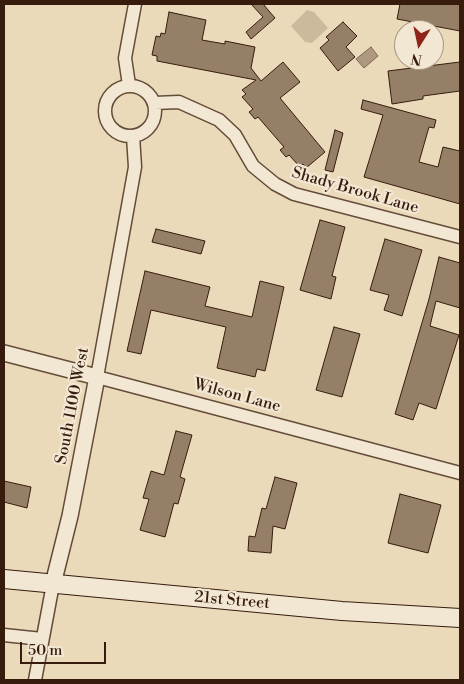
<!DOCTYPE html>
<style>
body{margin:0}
#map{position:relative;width:464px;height:684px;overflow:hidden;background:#ebdaba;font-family:"Libre Bodoni",serif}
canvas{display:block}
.frame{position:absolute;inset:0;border:5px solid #371c0e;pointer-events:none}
.north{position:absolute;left:394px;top:20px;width:50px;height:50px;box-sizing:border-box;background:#f2e7d2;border:1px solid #a79684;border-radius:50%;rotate:190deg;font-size:14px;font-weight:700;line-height:20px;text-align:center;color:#371c0e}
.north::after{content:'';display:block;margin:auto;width:18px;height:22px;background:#8f2418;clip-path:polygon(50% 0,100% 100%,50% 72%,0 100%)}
.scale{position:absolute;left:20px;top:642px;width:86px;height:22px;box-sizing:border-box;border:2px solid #371c0e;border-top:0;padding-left:6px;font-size:15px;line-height:18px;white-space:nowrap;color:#371c0e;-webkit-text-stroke:4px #f2e7d2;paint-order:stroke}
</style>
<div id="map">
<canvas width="464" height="684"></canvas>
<div class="frame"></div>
<div class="north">N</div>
<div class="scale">50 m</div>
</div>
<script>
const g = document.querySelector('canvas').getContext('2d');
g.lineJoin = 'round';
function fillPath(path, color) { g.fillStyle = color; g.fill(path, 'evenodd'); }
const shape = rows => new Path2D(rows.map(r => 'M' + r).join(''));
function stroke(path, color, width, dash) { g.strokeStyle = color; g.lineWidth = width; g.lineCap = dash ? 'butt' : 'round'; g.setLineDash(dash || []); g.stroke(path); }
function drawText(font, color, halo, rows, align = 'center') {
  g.font = font + ' "Libre Bodoni",serif'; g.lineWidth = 4.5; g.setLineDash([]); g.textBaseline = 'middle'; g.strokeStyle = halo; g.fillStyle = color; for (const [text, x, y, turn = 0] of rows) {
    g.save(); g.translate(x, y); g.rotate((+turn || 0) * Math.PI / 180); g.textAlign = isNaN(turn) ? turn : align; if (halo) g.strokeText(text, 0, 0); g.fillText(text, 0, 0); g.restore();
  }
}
const green = shape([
 [307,10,314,12,328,28,312,43,305,42,291,26]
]);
const water = shape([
 [371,47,378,56,364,68,356,59,371,47]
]);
const building = shape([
 [251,4,263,4,275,18,251,39,246,32,263,17,251,4],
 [400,4,460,4,460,31,397,19,400,4],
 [169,12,206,20,202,40,225,44,225,41,255,47,251,68,261,81,283,62,300,82,280,98,325,152,306,168,303,164,300,167,289,155,286,157,280,150,284,147,258,117,255,119,249,112,253,109,242,97,246,94,242,90,256,80,157,61,157,56,152,55,156,36,160,37,161,33,165,34,169,12],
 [343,22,357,36,346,47,355,57,338,71,320,48,329,40,326,37,343,22],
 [460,62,460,91,423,96,423,99,392,104,388,71,460,62],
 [363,100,436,120,434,128,429,127,419,162,438,167,443,147,460,151,460,204,364,177,383,115,361,109,363,100],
 [335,130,343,133,333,172,325,170,335,130],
 [320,220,345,227,332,276,336,277,331,299,300,290,320,220],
 [156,229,205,241,201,254,152,242,156,229],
 [385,239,422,250,402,316,384,310,389,295,370,290,385,239],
 [439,257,460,263,460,308,436,301,430,326,459,335,436,409,419,403,413,420,395,414,429,299,439,257],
 [145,271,210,287,205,306,252,317,260,281,284,287,265,371,257,369,255,377,217,368,226,327,151,310,141,354,127,351,145,271],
 [334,327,360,334,342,397,316,390,334,327],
 [176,431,192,435,180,477,185,479,178,504,174,503,165,537,140,530,149,499,143,498,151,471,164,475,176,431],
 [275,477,297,483,285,529,273,526,271,553,248,551,249,536,255,537,262,508,266,509,275,477],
 [4,481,31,487,27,508,4,502,4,481],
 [400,494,441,505,428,553,388,543,400,494]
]);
const minor = shape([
 [129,85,125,58,135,4],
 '105 111a25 25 0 1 1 50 0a25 25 0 1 1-50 0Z',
 [155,103,179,102,219,120,235,135,253,166,275,184,294,194,460,237],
 [133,136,135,167,97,377,460,473],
 [4,635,42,639],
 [35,680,53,584]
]);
const tertiary = shape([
 [4,353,97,377,70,516,53,584]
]);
const secondary = shape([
 [4,579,342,611,460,618]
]);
const streetNames = [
 ["Shady Brook Lane",355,191,16],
 ["Wilson Lane",237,396,15],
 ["South 1100 West",73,406,-79],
 ["21st Street",232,601,5]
];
fillPath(green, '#ccba9d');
fillPath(water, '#ae9980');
stroke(water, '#7e6752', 1);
fillPath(building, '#957f67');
stroke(building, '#371c0e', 1);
stroke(minor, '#644c39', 15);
stroke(tertiary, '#644c39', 18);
stroke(secondary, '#371c0e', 20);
stroke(minor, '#f2e7d2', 12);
stroke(tertiary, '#f2e7d2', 15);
stroke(secondary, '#f2e7d2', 18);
drawText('16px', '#371c0e', '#f2e7d2', streetNames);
</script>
